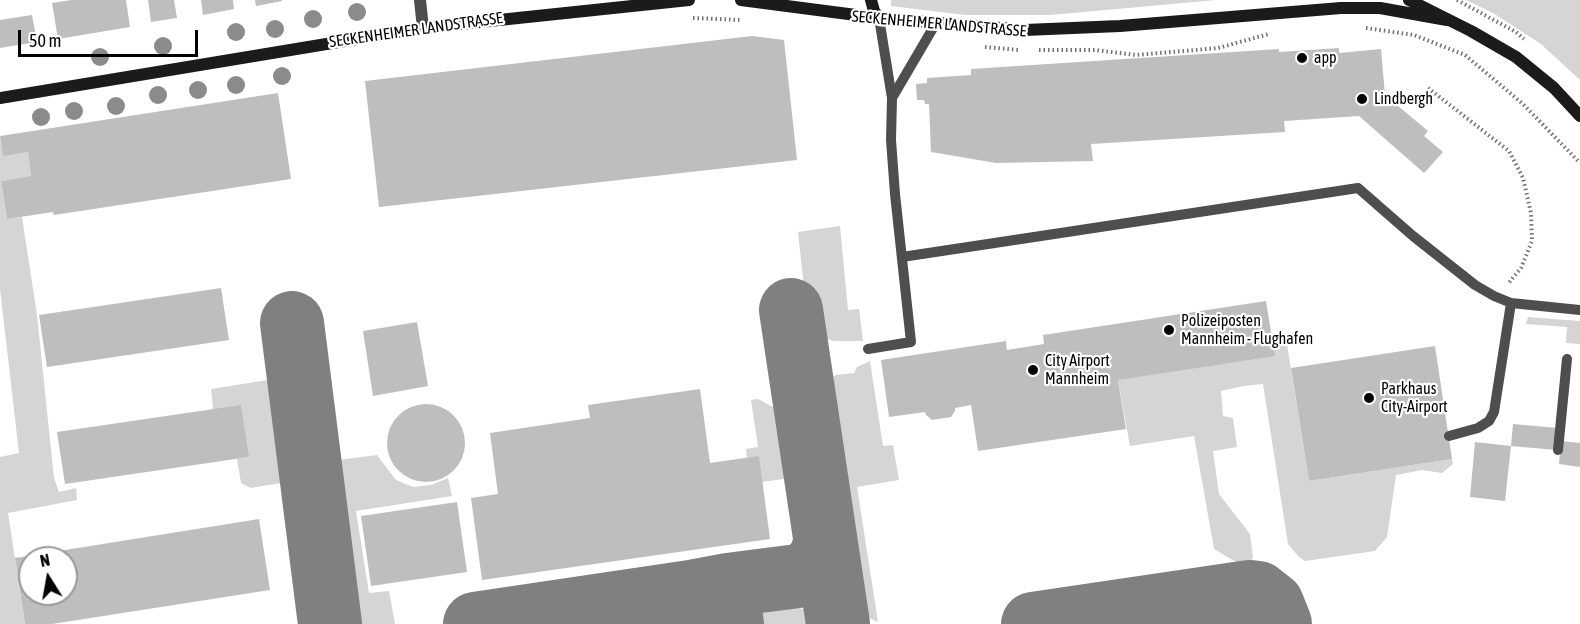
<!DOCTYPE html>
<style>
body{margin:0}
#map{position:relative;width:1580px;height:624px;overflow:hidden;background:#fff;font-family:"Asap Condensed",sans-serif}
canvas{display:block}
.north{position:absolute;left:18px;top:546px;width:60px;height:60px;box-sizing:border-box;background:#fff;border:2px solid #999;border-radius:50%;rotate:349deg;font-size:16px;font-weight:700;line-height:24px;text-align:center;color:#000}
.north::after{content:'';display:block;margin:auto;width:21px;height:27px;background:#000;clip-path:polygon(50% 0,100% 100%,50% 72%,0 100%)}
.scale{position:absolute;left:18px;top:30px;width:180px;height:27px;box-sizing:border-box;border:3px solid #000;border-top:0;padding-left:8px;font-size:18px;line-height:21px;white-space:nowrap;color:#000;-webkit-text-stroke:4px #fff;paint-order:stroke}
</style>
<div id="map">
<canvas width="1580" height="624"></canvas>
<div class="north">N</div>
<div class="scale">50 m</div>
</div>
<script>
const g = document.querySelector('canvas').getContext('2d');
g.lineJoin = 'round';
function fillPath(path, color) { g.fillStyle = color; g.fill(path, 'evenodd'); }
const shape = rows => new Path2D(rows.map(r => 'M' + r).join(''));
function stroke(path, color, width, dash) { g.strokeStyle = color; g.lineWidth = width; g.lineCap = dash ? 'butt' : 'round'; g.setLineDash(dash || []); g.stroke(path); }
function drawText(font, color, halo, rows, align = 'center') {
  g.font = font + ' "Asap Condensed",sans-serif'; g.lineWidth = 4.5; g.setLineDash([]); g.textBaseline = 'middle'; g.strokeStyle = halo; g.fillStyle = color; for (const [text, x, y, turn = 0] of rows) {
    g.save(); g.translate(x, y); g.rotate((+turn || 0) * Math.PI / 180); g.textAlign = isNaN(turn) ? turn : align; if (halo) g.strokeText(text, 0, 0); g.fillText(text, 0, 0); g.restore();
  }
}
const green = shape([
 [891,0,1216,0,1050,15,965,15,891,6],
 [1466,0,1580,0,1580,80,1541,44,1493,13],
 [0,137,3,155,28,152,31,176,1,181,7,219,22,217,37,315,54,478,59,492,76,488,77,500,8,513,25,624,0,624,0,457,19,453,0,289],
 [840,226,848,310,859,309,863,341,833,341,818,335,808,323,798,232],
 [1528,317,1580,321,1580,344,1566,343,1567,327,1526,324],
 [1286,338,1309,481,1452,459,1453,464,1442,473,1422,470,1396,475,1387,537,1375,551,1305,561,1299,557,1288,544,1263,384,1243,386,1221,391,1223,416,1233,418,1237,447,1213,451,1219,494,1250,534,1253,558,1246,568,1214,549,1194,436,1130,446,1118,380,1272,339],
 [870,361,883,446,893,445,899,480,857,487,878,622,865,616,854,600,824,383,836,375,854,373,857,367],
 [274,379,280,384,293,476,287,482,251,488,241,483,237,459,249,457,213,409,211,389],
 [758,399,773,407,789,423,797,477,762,482,747,458,746,449,758,447,751,400],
 [377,455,396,480,413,487,431,485,448,478,452,496,356,511,369,593,389,591,395,624,342,624,330,555,332,469,338,460],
 [793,605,804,610,806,624,748,624,759,610]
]);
const taxiway = shape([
 [791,310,838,624],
 [292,323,330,624],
 [691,592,728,585,798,576,807,573,819,561,825,545,825,537],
 [475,624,691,592,707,593,720,601,731,617,732,624],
 [1033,624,1250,592,1258,593,1272,604,1280,624]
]);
const building = shape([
 [71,0,126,0,130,27,58,39,52,3],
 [148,0,174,0,177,18,151,22],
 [201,0,233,0,234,9,203,15],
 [255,0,282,0,282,1,256,6],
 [32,15,37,42,0,48,0,20],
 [752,36,784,40,797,160,379,207,365,81],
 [1339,48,1339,53,1381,49,1385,95,1428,131,1424,136,1443,152,1424,173,1359,116,1284,121,1285,132,1091,144,1093,161,996,163,931,152,929,104,925,104,924,100,917,100,916,84,927,83,927,78,971,75,971,69,1279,49,1279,52],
 [278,93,291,179,54,215,53,212,7,219,1,181,31,176,28,152,3,156,0,136],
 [221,288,229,340,47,367,39,315],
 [1266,301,1275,356,1118,380,1126,429,978,451,971,405,955,408,955,411,951,417,932,420,926,415,925,412,889,417,881,360,1006,341,1007,350,1044,344,1043,335],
 [417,322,428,386,373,396,363,331],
 [1435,346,1452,459,1309,481,1291,368],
 [700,389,710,463,759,456,770,539,482,580,471,498,498,494,490,433,590,418,588,405],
 '387 443a39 39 0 1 1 78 0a39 39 0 1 1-78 0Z',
 [241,405,249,457,65,484,57,432],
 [1513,424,1558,428,1556,450,1511,446,1505,501,1470,497,1475,442,1511,446],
 [1561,441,1580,443,1580,467,1559,464],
 [457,502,467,572,371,586,361,516],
 [259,519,270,590,52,624,25,624,15,558],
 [30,558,66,558,66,594,30,594]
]);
const path = shape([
 [1457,0,1516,32,1524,39],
 [693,18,742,20],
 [1366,28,1414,35,1465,55,1523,104,1580,163],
 [985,47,1019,50],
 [1039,50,1095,50,1136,55,1218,48,1269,34],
 [1428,88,1509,151,1523,178,1531,213,1532,241,1521,268,1508,284]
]);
const service = shape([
 [892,98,936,23],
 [902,257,1358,188,1413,236,1475,285,1494,296,1511,303,1580,310],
 [868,349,911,342,895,194,891,140,892,98,879,18],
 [1449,436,1478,428,1489,421,1494,412,1511,303],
 [1558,450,1567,359]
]);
const minor = shape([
 [420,0,423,28]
]);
const secondary = shape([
 [741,0,879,18,1025,30,1120,26,1341,8,1380,8,1447,20],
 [871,0,874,11,879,18],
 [1409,0,1471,31,1516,57,1554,88,1580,116],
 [0,98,423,28,689,0]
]);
const trees = [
 [357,12],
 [313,19],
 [275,29],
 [236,32],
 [163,46],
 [100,57],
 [282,76],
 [236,85],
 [198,90],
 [158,95],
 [116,106],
 [74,111],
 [41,117]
];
const markers = [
 [1302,58,6,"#000"],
 [1362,99,6,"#000"],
 [1169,330,6,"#000"],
 [1033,370,6,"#000"],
 [1369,398,6,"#000"]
];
const streetNames = [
 ["SECKENHEIMER LANDSTRASSE",939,24,5],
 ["SECKENHEIMER LANDSTRASSE",416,30,-8]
];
const poiNames = [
 ["app",1314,58],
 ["Lindbergh",1374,99],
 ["Polizeiposten",1181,321],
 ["Mannheim - Flughafen",1181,339],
 ["City Airport",1045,361],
 ["Mannheim",1045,379],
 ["Parkhaus",1381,389],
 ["City-Airport",1381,407]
];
fillPath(green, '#d5d5d5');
stroke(taxiway, '#808080', 64);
fillPath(building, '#bebebe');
stroke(path, '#707070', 4, [1.5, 3]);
stroke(service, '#4e4e4e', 10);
stroke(minor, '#4e4e4e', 12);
stroke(secondary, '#1b1b1b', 12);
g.fillStyle = '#8b8b8b';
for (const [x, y] of trees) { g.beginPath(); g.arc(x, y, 9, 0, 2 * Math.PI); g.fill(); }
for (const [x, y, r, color] of markers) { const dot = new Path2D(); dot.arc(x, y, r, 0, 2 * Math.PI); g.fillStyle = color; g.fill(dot); stroke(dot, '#fff', 2); }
drawText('16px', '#000', '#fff', streetNames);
drawText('16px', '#000', '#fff', poiNames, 'left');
</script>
